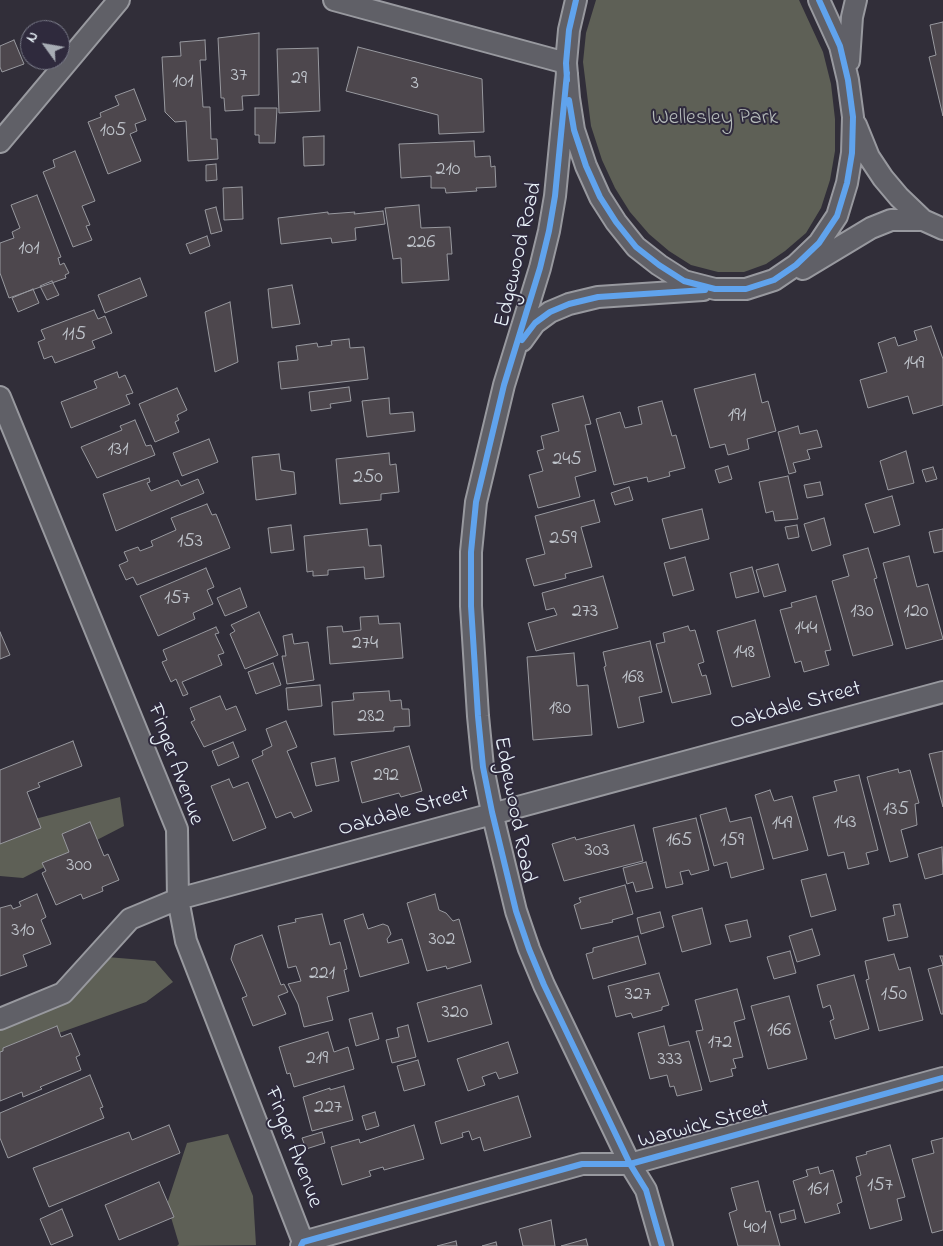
<!DOCTYPE html>
<style>
body{margin:0}
#map{position:relative;width:943px;height:1246px;overflow:hidden;background:#312e39;font-family:"Indie Flower",sans-serif}
canvas{display:block}
.north{position:absolute;left:20px;top:20px;width:50px;height:50px;box-sizing:border-box;background:#2f2a3d;border:1px solid #797a88;border-radius:50%;rotate:302deg;font-size:14px;font-weight:700;line-height:20px;text-align:center;color:#e8f1f8}
.north::after{content:'';display:block;margin:auto;width:18px;height:22px;background:#a8adb5;clip-path:polygon(50% 0,100% 100%,50% 72%,0 100%)}
</style>
<div id="map">
<canvas width="943" height="1246"></canvas>
<div class="north">N</div>
</div>
<script>
const g = document.querySelector('canvas').getContext('2d');
g.lineJoin = 'round';
function fillPath(path, color) { g.fillStyle = color; g.fill(path, 'evenodd'); }
const shape = rows => new Path2D(rows.map(r => 'M' + r).join(''));
function stroke(path, color, width, dash) { g.strokeStyle = color; g.lineWidth = width; g.lineCap = dash ? 'butt' : 'round'; g.setLineDash(dash || []); g.stroke(path); }
function drawText(font, color, halo, rows, align = 'center') {
  g.font = font + ' "Indie Flower",sans-serif'; g.lineWidth = 4; g.setLineDash([]); g.textBaseline = 'middle'; g.strokeStyle = halo; g.fillStyle = color; for (const [text, x, y, turn = 0] of rows) {
    g.save(); g.translate(x, y); g.rotate((+turn || 0) * Math.PI / 180); g.textAlign = isNaN(turn) ? turn : align; if (halo) g.strokeText(text, 0, 0); g.fillText(text, 0, 0); g.restore();
  }
}
const green = shape([
 [596,0,799,0,823,52,831,84,835,119,835,151,830,180,821,208,806,233,785,251,766,264,744,272,718,272,691,265,669,251,649,234,630,212,615,188,602,160,591,126,583,62,586,33],
 [120,797,124,826,23,878,0,876,0,828],
 [107,957,155,961,173,982,146,1002,0,1054,0,1028],
 [228,1134,253,1196,256,1245,177,1246,179,1244,167,1204,187,1143]
]);
const building = shape([
 [943,22,943,116,929,57,936,55,930,25,943,22],
 [259,33,259,95,242,96,243,110,225,111,224,98,221,98,218,38,259,33],
 [14,40,24,64,2,72,0,67,0,46,14,40],
 [205,40,206,60,200,60,203,107,210,107,211,139,217,139,218,159,188,161,186,121,175,122,165,112,162,57,181,56,180,42,205,40],
 [358,47,482,79,484,132,439,134,438,115,346,91,358,47],
 [318,48,320,111,279,113,277,49,318,48],
 [134,89,146,120,135,124,137,131,130,134,141,161,108,174,88,122,101,117,100,113,119,105,115,96,134,89],
 [255,108,277,108,275,143,259,143,259,135,255,135,255,108],
 [324,136,324,165,304,166,303,137,324,136],
 [474,141,475,157,490,156,491,167,495,166,496,187,476,188,477,191,446,193,445,188,431,188,431,176,401,178,399,144,474,141],
 [75,151,95,201,82,206,90,225,86,226,92,240,73,247,43,172,55,167,53,160,75,151],
 [216,164,217,180,206,181,206,165,216,164],
 [242,187,243,219,224,220,223,188,242,187],
 [37,195,61,257,58,258,60,265,64,263,69,273,65,275,66,278,9,298,0,273,0,243,14,238,12,232,20,228,11,205,37,195],
 [419,205,421,228,450,227,452,254,447,254,449,280,402,283,401,258,393,259,385,208,419,205],
 [216,207,222,231,211,234,205,210,216,207],
 [383,211,385,224,355,228,356,240,332,243,331,238,281,244,278,218,328,212,328,214,355,212,354,214,383,211],
 [207,236,210,246,190,254,186,244,207,236],
 [140,278,147,296,105,313,98,295,140,278],
 [52,281,59,295,47,300,40,286,52,281],
 [292,285,300,324,272,328,268,289,292,285],
 [33,289,39,303,18,312,12,298,33,289],
 [230,302,238,362,215,372,205,312,230,302],
 [94,310,98,319,105,316,112,333,92,341,95,348,55,363,52,356,44,359,38,342,45,339,41,330,94,310],
 [931,326,943,359,943,405,913,414,908,396,868,408,860,380,887,372,878,343,895,337,898,346,917,340,914,331,931,326],
 [349,339,350,348,364,347,368,379,281,389,278,362,298,360,296,346,317,343,318,347,332,345,331,341,349,339],
 [117,372,119,378,125,375,133,393,126,395,130,404,71,428,61,402,97,388,94,381,117,372],
 [755,374,762,403,768,401,776,431,747,439,749,449,728,455,725,444,710,448,694,389,755,374],
 [349,387,351,401,330,404,331,408,311,411,309,392,349,387],
 [177,388,187,410,177,415,179,420,175,422,179,432,155,442,139,404,177,388],
 [583,396,591,424,585,425,596,471,575,477,580,497,538,508,529,475,543,471,537,451,544,449,541,436,559,431,552,404,583,396],
 [389,398,390,414,413,412,415,431,367,437,362,401,389,398],
 [662,401,672,436,676,435,685,468,669,472,670,476,648,482,647,477,614,485,596,419,620,412,625,428,642,424,638,407,662,401],
 [135,420,146,446,151,445,155,455,97,478,81,447,122,430,120,426,135,420],
 [798,426,800,434,817,430,822,447,807,450,810,459,793,463,796,472,789,474,778,432,798,426],
 [209,439,218,462,182,476,173,453,209,439],
 [906,451,914,483,888,490,880,461,906,451],
 [389,453,390,465,396,464,399,492,381,494,381,500,340,504,336,459,389,453],
 [279,454,281,470,294,472,296,494,256,500,252,457,279,454],
 [728,466,732,479,719,483,715,470,728,466],
 [933,467,937,479,926,482,922,470,933,467],
 [788,476,798,519,775,521,773,511,766,513,759,482,788,476],
 [149,478,150,482,147,483,151,491,178,480,181,486,198,479,204,493,116,531,103,494,149,478],
 [820,482,823,495,807,498,804,485,820,482],
 [629,487,633,500,615,505,611,493,629,487],
 [892,496,900,525,874,533,865,504,892,496],
 [594,500,600,522,581,527,592,567,565,574,566,578,534,586,526,559,545,554,535,516,594,500],
 [207,504,212,515,216,514,230,548,137,585,133,577,126,580,119,565,128,561,124,552,138,547,140,551,153,546,151,541,176,530,171,518,207,504],
 [702,509,709,539,670,549,662,519,702,509],
 [824,518,831,545,812,551,804,524,824,518],
 [291,525,294,550,271,553,268,528,291,525],
 [797,525,799,537,788,539,785,527,797,525],
 [367,529,369,546,381,545,384,577,365,579,364,567,328,570,328,575,313,576,313,571,307,572,304,536,367,529],
 [943,529,943,551,934,553,929,532,943,529],
 [868,548,877,578,874,579,893,645,853,656,832,581,849,576,843,555,868,548],
 [909,556,917,587,928,584,943,639,906,649,883,563,909,556],
 [685,557,694,590,673,596,664,563,685,557],
 [778,564,786,591,764,597,756,570,778,564],
 [752,567,759,592,736,598,730,573,752,567],
 [206,568,214,587,207,590,213,604,193,613,195,619,158,636,140,596,206,568],
 [603,576,618,628,536,651,528,623,557,615,554,608,546,610,542,593,603,576],
 [240,588,247,607,225,616,217,598,240,588],
 [816,596,831,650,825,651,829,665,804,672,801,661,795,663,780,610,792,607,791,603,816,596],
 [259,612,278,655,245,669,230,634,235,631,231,625,259,612],
 [378,616,379,624,400,623,403,658,330,664,327,627,342,626,343,632,361,630,360,617,378,616],
 [755,620,770,677,732,687,717,631,755,620],
 [688,626,690,631,695,630,704,662,698,664,702,676,706,675,711,694,672,703,656,644,665,642,663,633,688,626],
 [216,627,219,633,215,634,224,653,218,655,222,665,182,682,188,694,183,696,176,679,171,682,162,662,167,660,163,650,216,627],
 [0,632,10,655,0,659,0,632],
 [292,634,294,644,308,642,314,680,287,684,282,656,286,656,283,636,292,634],
 [650,641,662,692,639,697,644,722,618,728,604,667,606,666,603,652,650,641],
 [574,653,577,686,588,685,592,735,533,740,527,657,574,653],
 [273,663,281,685,256,694,248,672,273,663],
 [320,685,322,706,288,710,286,688,320,685],
 [389,691,390,701,401,700,402,709,409,709,410,726,394,727,394,731,334,735,332,702,354,700,353,693,389,691],
 [220,696,226,710,236,706,246,730,204,747,191,722,195,720,190,708,220,696],
 [286,721,297,747,287,751,312,811,294,818,291,812,276,818,252,760,263,755,262,751,272,746,266,729,286,721],
 [73,741,82,766,38,783,40,787,27,792,41,828,0,844,0,770,73,741],
 [233,742,239,757,218,766,212,751,233,742],
 [409,746,422,791,401,797,399,793,362,803,351,762,409,746],
 [943,751,943,807,929,754,943,751],
 [335,758,339,781,316,786,311,763,335,758],
 [898,769,899,773,910,770,919,803,915,804,917,825,901,830,908,857,890,862,867,777,898,769],
 [859,775,878,850,866,853,869,864,848,869,844,852,828,856,813,797,837,791,834,781,859,775],
 [229,779,233,788,248,782,266,828,233,841,211,786,229,779],
 [770,790,774,801,792,796,808,850,773,859,755,795,770,790],
 [726,808,730,822,751,817,764,869,731,878,727,862,714,866,700,815,726,808],
 [696,818,709,870,691,875,689,870,680,872,683,884,666,888,653,828,696,818],
 [90,822,104,856,108,854,119,880,102,887,103,891,83,899,81,894,56,905,42,873,46,871,42,863,69,852,62,834,90,822],
 [634,825,643,861,564,881,552,844,575,837,576,840,634,825],
 [942,847,943,874,925,879,918,854,942,847],
 [646,862,653,888,636,892,633,882,627,884,623,868,646,862],
 [826,874,836,910,811,917,801,880,826,874],
 [625,885,633,914,612,920,613,922,581,929,574,905,581,902,579,898,625,885],
 [37,894,46,917,41,920,51,944,23,955,27,966,0,976,0,908,11,905,13,909,21,906,19,902,37,894],
 [435,894,439,910,446,913,453,921,459,919,471,962,447,969,446,966,427,971,407,903,435,894],
 [900,904,908,937,888,941,883,918,895,915,893,905,900,904],
 [702,908,711,944,682,952,672,916,702,908],
 [660,912,664,927,641,934,637,918,660,912],
 [322,914,330,945,340,942,347,969,344,970,349,991,327,997,333,1020,304,1027,298,1004,288,984,301,981,296,966,288,968,278,926,296,922,295,919,322,914],
 [363,914,368,929,383,924,388,926,391,934,387,939,388,943,402,939,409,963,360,977,344,920,363,914],
 [747,920,751,937,730,942,725,925,747,920],
 [812,929,820,955,797,962,789,936,812,929],
 [262,935,281,985,284,984,288,992,278,996,286,1014,253,1026,242,998,247,996,231,959,235,945,262,935],
 [638,936,646,964,593,979,586,954,593,952,593,948,638,936],
 [790,951,796,973,774,979,767,957,790,951],
 [894,954,899,970,910,967,923,1020,879,1031,866,980,869,979,865,961,894,954],
 [940,956,943,956,943,1014,941,1014,928,969,943,965,940,956],
 [659,973,669,1005,662,1007,662,1010,633,1018,631,1013,616,1017,608,986,659,973],
 [854,975,869,1029,835,1039,830,1021,834,1019,830,1005,823,1008,817,985,854,975],
 [481,985,492,1024,428,1042,417,1003,481,985],
 [737,989,745,1019,734,1022,743,1057,733,1059,736,1068,731,1069,733,1076,710,1082,696,1031,703,1030,695,1000,737,989],
 [789,996,807,1059,768,1069,751,1006,789,996],
 [372,1013,379,1039,356,1046,349,1019,372,1013],
 [408,1025,416,1057,392,1063,386,1040,399,1037,397,1028,408,1025],
 [57,1026,61,1037,71,1033,80,1055,76,1057,81,1070,40,1087,42,1089,23,1097,22,1092,0,1101,0,1052,3,1051,3,1048,57,1026],
 [664,1026,669,1046,689,1041,702,1090,677,1096,674,1086,670,1087,667,1075,650,1079,638,1033,664,1026],
 [328,1032,334,1052,348,1047,354,1069,294,1087,290,1073,287,1074,279,1047,328,1032],
 [508,1042,518,1073,499,1079,496,1072,482,1077,485,1085,468,1091,457,1059,508,1042],
 [418,1060,425,1085,404,1091,397,1066,418,1060],
 [90,1075,103,1107,100,1108,104,1118,8,1158,0,1138,0,1113,90,1075],
 [344,1086,353,1120,312,1131,303,1097,330,1088,330,1090,344,1086],
 [518,1096,531,1137,484,1151,480,1137,472,1140,469,1131,462,1133,463,1137,441,1144,435,1122,518,1096],
 [375,1112,379,1126,366,1130,362,1116,375,1112],
 [169,1125,180,1153,49,1207,33,1168,129,1132,132,1140,169,1125],
 [414,1125,424,1159,384,1170,383,1167,369,1171,371,1176,342,1185,331,1147,359,1139,360,1143,414,1125],
 [322,1132,325,1143,306,1149,302,1138,322,1132],
 [943,1138,943,1230,932,1233,912,1159,934,1153,931,1141,943,1138],
 [890,1145,905,1197,897,1199,902,1220,870,1229,856,1177,861,1175,856,1157,867,1154,866,1152,890,1145],
 [818,1167,820,1174,833,1170,842,1202,837,1204,840,1213,805,1223,793,1181,808,1176,806,1170,818,1167],
 [758,1181,766,1212,770,1211,780,1246,738,1246,729,1213,737,1210,731,1188,758,1181],
 [159,1182,174,1217,119,1240,105,1205,159,1182],
 [62,1209,73,1236,51,1245,40,1219,62,1209],
 [794,1210,796,1219,781,1223,779,1214,794,1210],
 [551,1220,555,1246,523,1246,519,1229,551,1220],
 [586,1239,588,1246,561,1246,586,1239],
 [456,1241,457,1246,437,1246,456,1241],
 [496,1242,497,1246,482,1246,496,1242]
]);
const minor = shape([
 [334,0,566,63],
 [576,0,569,30,566,63,569,98,574,130,586,166,600,197,616,222,636,247,659,265,684,281,715,289,746,289,774,280,796,265,819,243,837,216,847,183,852,153,853,117,848,80,840,46,819,0],
 [849,61,852,17,856,0],
 [567,73,555,196,549,231,540,268,504,385,476,502,471,552,471,606,478,716,483,767,492,812,516,911,529,949,544,985,630,1164,646,1190,662,1246],
 [856,125,869,157,883,178,899,197,923,220],
 [0,142,119,0],
 [803,269,871,228,891,220,923,220,943,229],
 [522,341,535,323,550,312,569,304,598,297,703,290],
 [0,397,177,829,178,899,186,941,303,1242],
 [0,1019,63,993,130,919,178,899,943,692],
 [301,1246,303,1242,582,1164,630,1164,943,1078]
]);
const cycleway = shape([
 [567,73,555,196,549,231,540,268,504,385,476,502,471,552,471,606,478,716,483,767,492,812,516,911,529,949,544,985,630,1164,646,1190,662,1246],
 [567,80,566,63,569,30,576,0],
 [569,100,574,130,586,166,600,197,616,222,636,247,659,265,684,281,715,289,746,289,774,280,796,265,819,243,837,216,847,183,852,153,853,117,848,80,840,46,819,0],
 [522,340,535,323,550,312,569,304,598,297,705,290],
 [301,1246,303,1242,582,1164,630,1164,943,1078]
]);
const numberNames = [
 ["37",239,77],
 ["29",299,80],
 ["101",183,83],
 ["3",415,85],
 ["105",113,132],
 ["210",448,171],
 ["226",421,244],
 ["101",29,250],
 ["115",74,336],
 ["149",914,365],
 ["191",737,417],
 ["131",118,451],
 ["245",567,461],
 ["250",368,479],
 ["259",563,540],
 ["153",190,543],
 ["157",177,600],
 ["273",585,613],
 ["130",862,613],
 ["120",916,613],
 ["144",806,630],
 ["274",365,645],
 ["148",744,654],
 ["168",633,679],
 ["180",560,710],
 ["282",371,718],
 ["292",386,777],
 ["135",896,811],
 ["143",845,824],
 ["149",782,825],
 ["165",679,842],
 ["159",732,842],
 ["303",597,852],
 ["300",79,867],
 ["310",23,932],
 ["302",442,941],
 ["221",322,975],
 ["327",638,996],
 ["150",894,996],
 ["320",455,1014],
 ["166",779,1032],
 ["172",720,1044],
 ["219",317,1060],
 ["333",670,1061],
 ["227",328,1109],
 ["157",880,1187],
 ["161",818,1191],
 ["401",755,1229]
];
const parkNames = [
 ["Wellesley Park",715,119]
];
const streetNames = [
 ["Edgewood Road",520,255,-77],
 ["Oakdale Street",796,707,-15],
 ["Finger Avenue",174,765,70],
 ["Edgewood Road",513,810,79],
 ["Oakdale Street",404,813,-16],
 ["Warwick Street",704,1126,-15],
 ["Finger Avenue",292,1148,69]
];
fillPath(green, '#5e6056');
fillPath(building, '#4d474d');
stroke(building, '#98999f', 1);
stroke(minor, '#98999f', 24);
stroke(minor, '#606067', 20);
stroke(cycleway, '#60a3ed', 6);
drawText('20px', '#c1c6cd', null, numberNames);
drawText('22px', '#b4bab9', '#2f2a3d', parkNames);
drawText('22px', '#e8f1f8', '#2f2a3d', streetNames);
</script>
